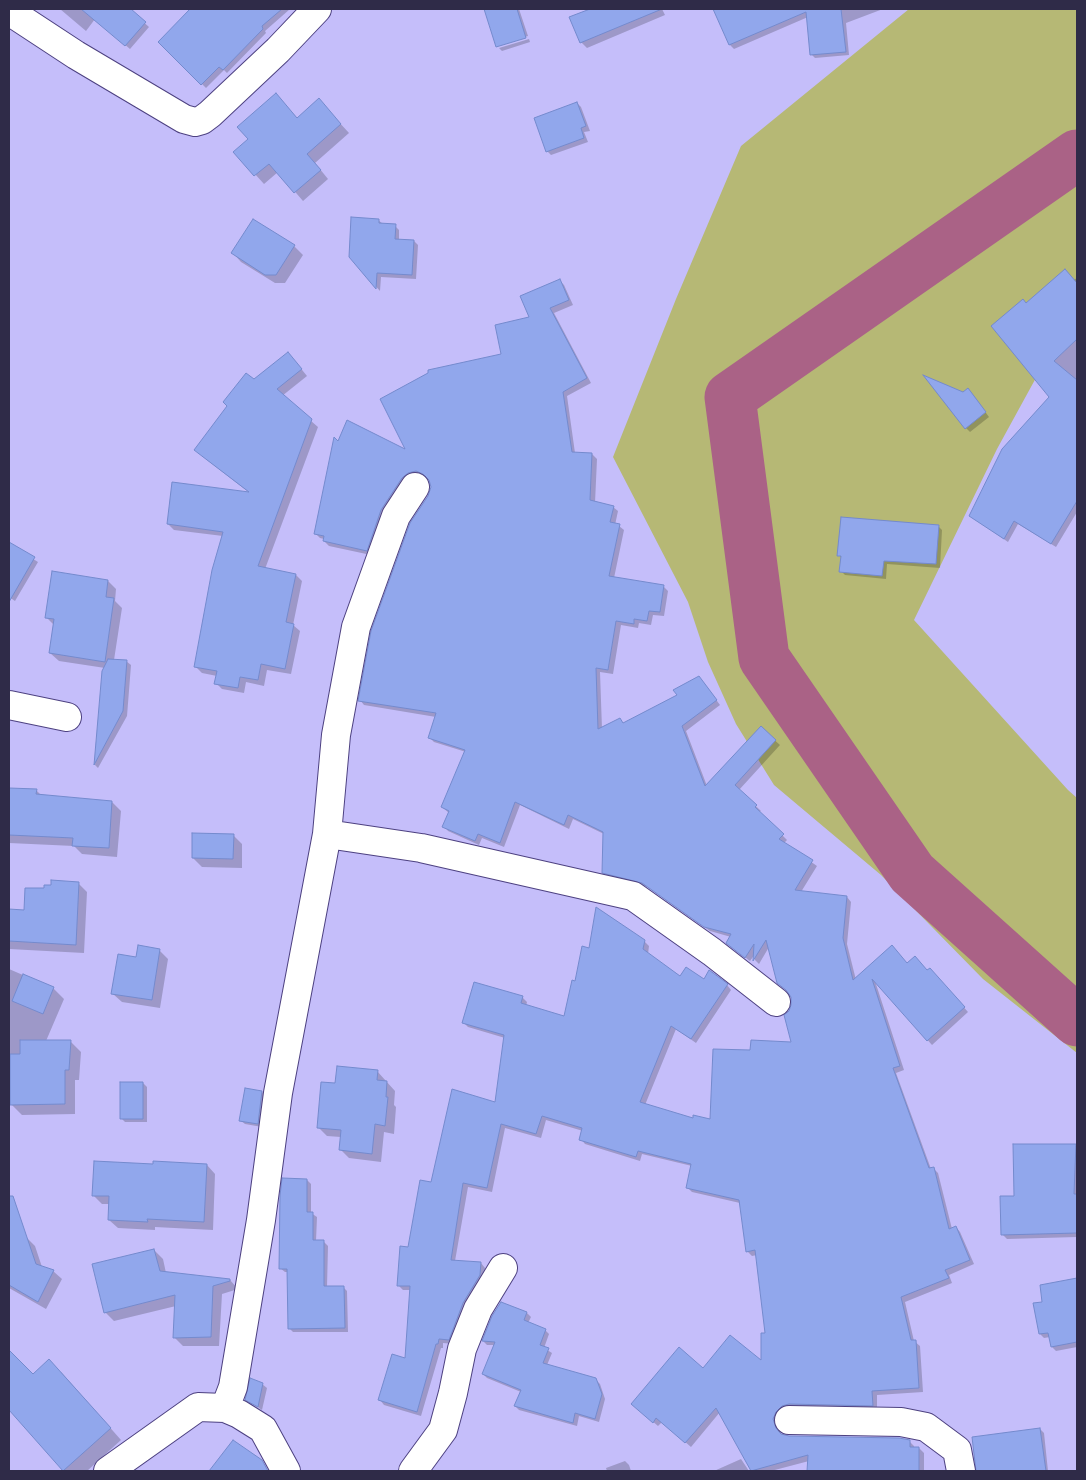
<!DOCTYPE html>
<style>
body{margin:0}
#map{position:relative;width:1086px;height:1480px;overflow:hidden;background:#c5befa;font-family:Barlow,sans-serif}
canvas{display:block}
.frame{position:absolute;inset:0;border:10px solid #2f2b48;pointer-events:none}
</style>
<div id="map">
<canvas width="1086" height="1480"></canvas>
<div class="frame"></div>
</div>
<script>
const g = document.querySelector('canvas').getContext('2d');
g.lineJoin = 'round';
function fillPath(path, color) { g.fillStyle = color; g.fill(path, 'evenodd'); }
const shape = rows => new Path2D(rows.map(r => 'M' + r).join(''));
function stroke(path, color, width, dash) { g.strokeStyle = color; g.lineWidth = width; g.lineCap = dash ? 'butt' : 'round'; g.setLineDash(dash || []); g.stroke(path); }
const green = shape([
 [909,9,1077,9,1077,303,997,449,914,620,1068,790,1077,798,1077,1053,983,979,881,875,774,785,736,724,708,662,688,602,613,457,676,299,741,146]
]);
const shadow = shape([
 [60,9,129,9,149,27,130,49,95,19,86,31],
 [192,9,290,9,265,31,266,33,227,73,224,70,206,88,160,42],
 [485,9,519,9,528,36,498,45,498,47],
 [593,9,662,9,665,15,587,48,581,42,571,18],
 [715,9,883,9,846,23,849,55,815,58,811,54,808,17,734,49,730,45],
 [529,39,530,42,502,51,499,48],
 [276,95,298,119,327,109,349,133,315,163,328,179,303,201,278,172,264,184,235,152,249,139],
 [577,103,581,107,590,131,584,132,588,142,551,155,547,151],
 [378,220,383,224,395,226,399,230,399,240,414,241,418,245,416,279,381,277,380,291,350,257],
 [294,246,303,255,285,283,275,283,241,262,233,253],
 [1077,278,1077,512,1056,547,1018,524,1008,542,970,516,1051,397,1027,305],
 [560,281,564,285,573,305,554,313,591,383,567,396,575,453,592,454,597,459,595,503,613,507,618,511,615,525,619,526,624,530,614,578,663,586,668,591,664,616,653,615,651,625,639,623,638,628,621,625,613,674,600,672,602,729,620,720,624,724,703,682,720,705,686,731,707,786,761,728,780,745,739,790,761,811,759,812,787,840,784,843,817,866,801,892,847,897,851,902,847,944,856,980,908,964,934,974,968,1012,932,1045,875,981,904,1070,896,1073,931,1169,933,1168,938,1173,952,1229,956,1227,960,1232,974,1264,949,1275,952,1283,905,1302,914,1341,920,1346,923,1392,877,1395,877,1410,778,1426,781,1434,789,1437,909,1441,914,1446,914,1448,919,1448,924,1453,924,1471,808,1471,809,1461,771,1471,753,1471,720,1412,691,1447,662,1422,658,1426,637,1408,704,1370,762,1363,766,1334,757,1255,752,1256,747,1251,740,1203,692,1192,687,1187,692,1166,642,1154,640,1161,585,1144,581,1139,583,1131,546,1120,541,1138,505,1128,492,1192,468,1187,455,1261,481,1263,485,1268,485,1280,453,1344,443,1343,443,1348,441,1348,421,1416,384,1405,380,1400,406,1360,411,1290,403,1290,398,1285,409,1248,432,1184,496,1103,505,1038,468,1027,463,1022,522,997,527,1002,526,1006,565,1017,576,982,590,949,644,941,649,946,648,954,681,977,727,985,731,990,696,1043,676,1029,645,1105,694,1120,711,1121,752,1052,793,1043,790,1012,793,1005,792,996,769,947,759,964,755,960,755,954,750,961,732,947,731,937,710,931,648,887,608,877,604,873,604,834,573,819,569,829,520,805,504,847,482,838,479,845,448,831,444,826,449,813,442,807,466,752,434,742,429,737,436,717,364,705,360,700,432,488,429,478,422,476,371,555,329,546,324,541,324,539,320,538,315,533,338,443,408,452,503,355],
 [294,360,307,376,282,396,318,427,265,569,296,575,302,581,293,625,300,631,291,674,267,670,264,686,246,682,244,693,222,689,216,683,217,676,202,673,196,667,223,536,174,530,168,524,251,494,202,456,254,380],
 [963,394,972,394,989,417,970,432,966,428],
 [938,526,942,530,940,568,887,564,886,579,845,575,841,571,842,558,839,555],
 [9,544,38,562,15,601,9,597],
 [108,581,116,589,115,601,122,608,114,660,126,661,131,665,127,716,98,768,95,765,105,668,59,661,50,653,54,625,46,617],
 [36,790,42,796,112,802,121,811,117,857,82,854,74,846,9,843,9,795],
 [233,835,242,844,242,868,202,867,193,858],
 [78,883,87,892,84,953,9,949,9,911,25,911,45,889],
 [159,950,168,959,160,1008,122,1002,113,994,137,959],
 [9,969,53,988,64,999,46,1041,70,1041,81,1052,79,1080,75,1080,75,1114,22,1115,11,1104,11,1070,9,1070],
 [377,1071,395,1091,394,1105,396,1107,394,1134,384,1132,381,1162,349,1158,340,1149,341,1137,327,1136,318,1127,336,1084],
 [143,1083,147,1087,147,1122,125,1122,121,1118],
 [246,1089,262,1092,266,1096,262,1127,245,1124,240,1120],
 [1075,1145,1077,1147,1077,1237,1007,1239,1003,1235,1015,1197],
 [154,1165,207,1165,215,1174,213,1230,155,1227,155,1230,118,1228,109,1220,110,1204,102,1204,93,1195],
 [307,1180,311,1184,311,1213,317,1217,316,1241,324,1242,328,1246,327,1287,343,1287,347,1291,348,1332,293,1332,289,1328,289,1272,285,1272,280,1268],
 [9,1231,26,1237,35,1246,42,1267,53,1271,62,1279,46,1309,9,1288],
 [154,1250,163,1259,166,1273,230,1280,238,1289,222,1294,219,1346,183,1346,174,1337,176,1306,114,1321,105,1312],
 [1076,1279,1077,1281,1077,1347,1056,1351,1052,1347,1050,1337,1044,1338,1040,1334,1044,1303],
 [501,1303,527,1313,531,1317,528,1323,545,1330,549,1334,544,1348,552,1353,547,1365,595,1379,600,1384,605,1399,599,1422,579,1416,577,1426,519,1410,515,1406,521,1392,487,1378,483,1374,495,1345,487,1345,483,1341],
 [9,1352,33,1375,61,1372,121,1440,87,1471,65,1471,9,1408],
 [262,1384,267,1388,262,1410,246,1399],
 [1040,1429,1044,1433,1048,1471,978,1471,973,1438],
 [741,1459,749,1471,714,1471],
 [625,1461,629,1465,631,1471,607,1471,606,1468]
]);
const river = shape([
 [1077,155,730,397,764,658,912,873,1077,1021]
]);
const building = shape([
 [81,9,131,9,146,22,125,46,81,9],
 [190,9,282,9,262,26,263,29,223,70,219,67,201,85,158,42,190,9],
 [484,9,517,9,526,38,496,47,484,9],
 [590,9,662,9,580,43,569,17,590,9],
 [713,9,841,9,846,52,810,55,806,12,729,45,713,9],
 [276,93,297,118,319,98,341,124,307,154,321,170,294,193,269,164,254,176,233,152,248,139,237,127,276,93],
 [577,102,586,126,581,128,584,138,546,152,534,118,577,102],
 [351,217,379,219,379,223,396,224,395,239,414,240,412,275,377,273,376,289,349,257,351,217],
 [253,219,295,245,276,275,265,275,231,253,253,219],
 [1065,269,1077,283,1077,339,1054,361,1077,380,1077,501,1051,544,1014,521,1004,539,969,516,1002,449,1049,397,991,326,1023,299,1026,303,1065,269],
 [560,279,569,300,550,308,587,378,563,392,572,452,592,453,590,500,614,506,610,522,620,524,609,576,664,585,660,612,649,611,647,621,634,619,634,624,616,621,608,670,596,668,598,729,620,718,623,723,677,695,673,690,699,676,717,700,682,726,705,786,761,726,776,740,735,785,757,805,755,807,784,834,779,839,813,860,795,890,847,896,843,938,853,980,892,945,907,963,915,956,927,970,930,968,965,1007,927,1041,872,979,900,1066,893,1068,929,1168,934,1167,949,1229,956,1226,970,1260,945,1270,949,1278,901,1297,911,1340,916,1340,919,1388,872,1391,873,1406,789,1404,782,1406,776,1412,773,1419,776,1428,781,1434,789,1436,899,1438,910,1440,910,1447,919,1447,919,1471,807,1471,808,1455,751,1471,716,1408,685,1443,656,1418,653,1423,631,1404,679,1347,703,1368,730,1335,761,1360,761,1333,765,1333,755,1250,746,1252,739,1200,686,1188,691,1164,638,1151,636,1157,579,1140,582,1128,542,1116,536,1134,501,1124,487,1188,463,1183,451,1260,481,1262,480,1275,463,1303,449,1340,439,1339,438,1344,436,1344,417,1412,378,1400,392,1354,405,1358,410,1286,397,1286,400,1246,408,1247,420,1180,431,1182,452,1089,495,1102,504,1035,462,1023,474,982,523,996,521,1003,564,1016,572,980,575,981,582,946,589,948,596,907,645,940,643,949,680,976,686,967,704,979,709,970,728,984,691,1039,671,1026,640,1102,693,1118,693,1115,710,1119,713,1049,750,1050,751,1040,791,1042,784,1015,789,1011,791,1005,791,997,786,990,777,983,766,940,753,961,754,944,745,958,726,943,731,934,704,927,642,883,602,873,603,832,568,815,564,825,515,802,500,843,478,834,475,841,442,827,449,811,441,807,465,750,428,738,436,713,358,701,371,631,410,523,428,496,431,487,429,480,423,474,416,471,408,473,402,478,381,510,367,551,323,541,324,536,314,534,334,437,338,441,347,420,405,449,380,399,428,373,428,370,501,354,495,325,529,317,520,296,560,279],
 [288,352,302,369,277,389,312,419,258,566,296,574,286,622,294,624,285,669,261,664,258,680,240,677,238,688,214,684,217,671,194,667,212,570,223,532,167,524,172,482,249,492,194,450,227,406,223,402,246,373,254,379,288,352],
 [923,375,963,392,968,388,986,412,965,429,923,375],
 [841,517,939,525,936,564,884,561,882,576,839,572,841,556,837,556,841,517],
 [9,542,35,557,9,602,9,542],
 [52,571,108,580,106,597,114,598,105,662,49,653,54,619,45,618,52,571],
 [108,659,127,660,123,711,94,765,102,671,108,659],
 [9,788,37,789,36,794,112,801,109,848,72,846,73,838,9,835,9,788],
 [192,833,234,834,233,859,192,858,192,833],
 [51,880,79,882,76,945,9,941,9,909,24,910,25,888,44,888,44,885,51,885,51,880],
 [138,945,160,949,152,1000,111,994,118,954,136,957,138,945],
 [23,974,54,987,43,1014,12,1001,23,974],
 [20,1040,71,1040,69,1070,65,1070,65,1104,10,1105,10,1054,20,1054,20,1040],
 [337,1066,378,1070,377,1080,387,1081,386,1097,388,1097,385,1126,375,1124,372,1154,339,1150,341,1130,317,1128,321,1082,335,1083,337,1066],
 [120,1082,143,1082,143,1119,120,1119,120,1082],
 [245,1088,262,1091,258,1124,239,1121,245,1088],
 [1013,1144,1076,1144,1074,1194,1077,1194,1077,1233,1001,1235,1000,1196,1014,1196,1013,1144],
 [94,1161,153,1164,153,1161,207,1164,204,1222,147,1219,148,1222,108,1220,109,1196,92,1196,94,1161],
 [282,1178,307,1179,307,1212,313,1212,313,1240,324,1240,324,1286,344,1286,345,1328,288,1329,287,1269,279,1269,280,1196,282,1178],
 [9,1196,13,1196,36,1264,54,1270,38,1302,9,1285,9,1196],
 [154,1249,160,1271,230,1279,230,1281,213,1286,211,1337,173,1338,175,1295,104,1313,92,1264,154,1249],
 [1077,1278,1077,1342,1051,1347,1048,1333,1039,1334,1033,1303,1042,1302,1040,1285,1077,1278],
 [501,1302,527,1312,524,1320,546,1329,540,1345,549,1348,543,1363,596,1378,602,1394,595,1419,575,1413,573,1423,514,1406,521,1390,482,1374,495,1342,482,1341,492,1316,501,1302],
 [9,1350,33,1374,49,1359,111,1428,63,1471,9,1410,9,1350],
 [250,1378,263,1383,258,1407,245,1400,250,1378],
 [1040,1428,1046,1471,976,1471,972,1437,1040,1428],
 [233,1440,262,1460,268,1471,209,1471,233,1440]
]);
const minor = shape([
 [9,11,76,55,184,119,195,122,202,120,210,114,278,50,317,9],
 [9,705,67,717],
 [327,834,421,848,633,896,712,952,776,1002],
 [225,1408,233,1387,261,1220,278,1093,327,834,336,735,356,627,396,516,415,487],
 [789,1420,901,1422,926,1427,957,1450,961,1471],
 [108,1471,198,1407,225,1408,239,1414,263,1429,286,1471],
 [413,1471,443,1430,453,1393,462,1349,478,1309,503,1268]
]);
fillPath(green, '#b6b875');
fillPath(shadow, '#0003');
stroke(river, '#aa6286', 51);
fillPath(building, '#91a7ec');
stroke(building, '#748acd', 1);
stroke(minor, '#4d4181', 30);
stroke(minor, '#fff', 28);
</script>
